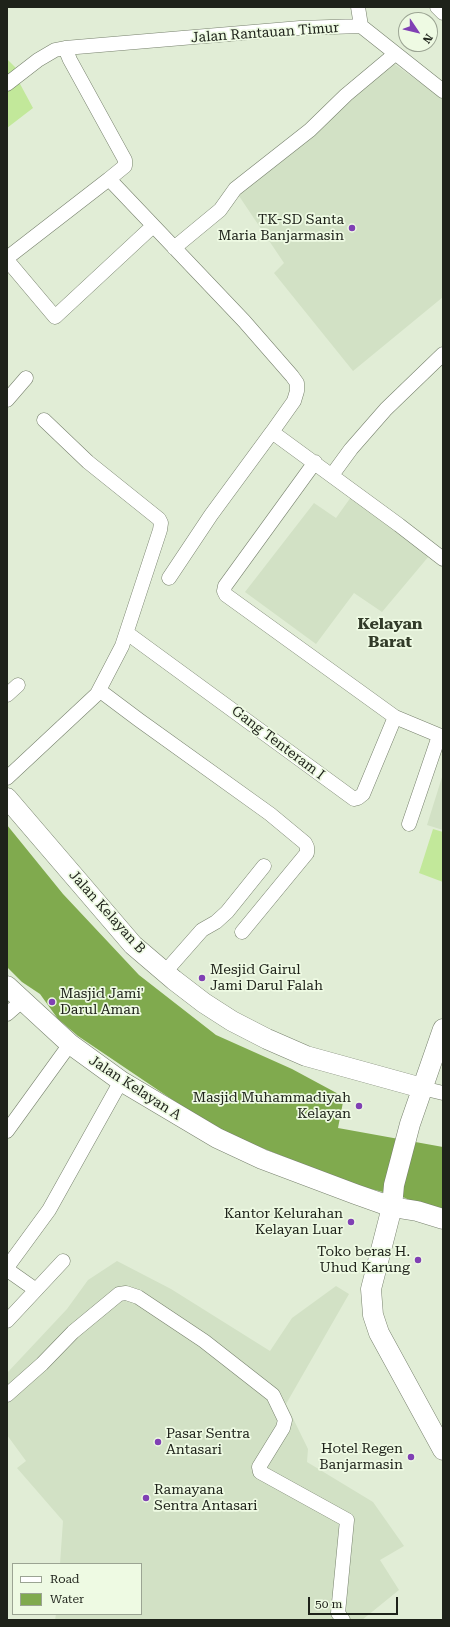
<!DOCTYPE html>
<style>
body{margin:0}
#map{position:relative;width:450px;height:1627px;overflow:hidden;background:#e1edd6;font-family:"Roboto Serif",serif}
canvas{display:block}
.frame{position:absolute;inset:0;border:8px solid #1e221a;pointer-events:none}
.legend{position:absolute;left:12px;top:1563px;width:130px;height:52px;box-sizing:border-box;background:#eefae3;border:1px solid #9ba493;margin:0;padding:5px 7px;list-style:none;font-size:12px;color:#1e221a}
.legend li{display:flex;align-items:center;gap:8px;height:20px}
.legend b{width:20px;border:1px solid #9ba493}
.north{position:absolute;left:398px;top:12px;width:40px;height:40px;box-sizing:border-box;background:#eefae3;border:1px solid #9ba493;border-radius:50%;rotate:125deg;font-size:11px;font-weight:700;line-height:16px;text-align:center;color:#1e221a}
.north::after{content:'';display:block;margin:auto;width:14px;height:18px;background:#8040b4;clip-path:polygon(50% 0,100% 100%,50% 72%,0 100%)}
.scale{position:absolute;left:308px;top:1597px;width:90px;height:18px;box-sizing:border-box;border:2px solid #1e221a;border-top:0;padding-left:5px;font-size:12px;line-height:14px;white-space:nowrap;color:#1e221a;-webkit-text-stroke:3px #eefae3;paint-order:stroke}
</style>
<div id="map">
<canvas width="450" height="1627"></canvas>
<div class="frame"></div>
<ul class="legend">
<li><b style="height:5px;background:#fff"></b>Road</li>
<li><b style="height:11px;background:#80aa4e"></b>Water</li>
</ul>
<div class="north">N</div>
<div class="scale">50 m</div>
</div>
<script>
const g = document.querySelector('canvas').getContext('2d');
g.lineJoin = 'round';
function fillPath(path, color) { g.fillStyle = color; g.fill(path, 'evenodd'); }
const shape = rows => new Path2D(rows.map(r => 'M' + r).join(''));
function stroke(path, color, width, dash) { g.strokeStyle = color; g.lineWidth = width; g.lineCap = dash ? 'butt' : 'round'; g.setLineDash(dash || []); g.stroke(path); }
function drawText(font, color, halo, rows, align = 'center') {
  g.font = font + ' "Roboto Serif",serif'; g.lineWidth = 3.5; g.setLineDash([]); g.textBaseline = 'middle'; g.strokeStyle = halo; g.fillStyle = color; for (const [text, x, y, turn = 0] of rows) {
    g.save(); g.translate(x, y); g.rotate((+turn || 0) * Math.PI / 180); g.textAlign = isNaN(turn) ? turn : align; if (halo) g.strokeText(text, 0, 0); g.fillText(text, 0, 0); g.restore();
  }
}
const built = shape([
 [393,63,443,99,443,297,353,371,274,273,284,263,237,193],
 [351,497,429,556,382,612,354,593,316,644,245,592,314,503,336,518],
 [443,774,443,830,427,825],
 [117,1261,171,1289,270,1351,292,1318,336,1286,349,1294,286,1404,308,1449,307,1462,373,1502,404,1546,380,1560,399,1590,362,1620,55,1620,56,1614,141,1614,141,1564,60,1564,63,1521,17,1468,26,1461,7,1435,7,1373,67,1309,88,1280]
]);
const green = shape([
 [7,59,16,68,19,82,33,108,7,128],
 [433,829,443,832,443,882,419,873]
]);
const water = shape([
 [7,825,63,894,139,975,216,1035,292,1069,344,1097,338,1128,443,1147,443,1213,430,1210,403,1197,355,1185,242,1140,195,1115,78,1036,58,1019,40,994,22,982,7,967]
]);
const street = shape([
 [358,7,361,26],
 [437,7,443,13],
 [65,48,70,60,125,160,125,166,109,179,244,321,292,376,297,383,297,391,294,401,272,432],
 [7,84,38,60,55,50,65,48,300,28,361,26,443,91],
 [174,248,220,210,235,189,310,130,346,95,395,54],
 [7,258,109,179],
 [7,260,55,317,153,226],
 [7,400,26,378],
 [315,462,225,586,224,591,226,595,395,717,443,737],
 [332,475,351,449,386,409,443,354],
 [169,578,211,515,272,432,399,525,443,559],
 [127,633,354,799,358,798,363,794,395,717],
 [99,690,139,720,270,814,305,843,307,847,307,853,242,932],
 [7,695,18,685],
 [7,778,97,694,122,646,160,530,161,523,159,519,88,462,44,420],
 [409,824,439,736],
 [165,972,202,930,216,922,227,912,264,866],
 [7,1014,22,1001],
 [422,1088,443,1093],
 [7,1131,70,1044],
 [36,1290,9,1271,8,1266,49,1210,121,1081],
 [7,1321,63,1261],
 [7,1395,42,1364,73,1332,119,1294,126,1293,138,1297,204,1341,273,1395,285,1420,283,1428,259,1467,260,1472,347,1520,338,1613,343,1620]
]);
const secondary = shape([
 [7,798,133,945,174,980,204,1003,232,1021,267,1039,306,1056,422,1088],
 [7,986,70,1044,121,1081,217,1138,262,1159,355,1194,392,1207,417,1211,443,1219],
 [443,1029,410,1124,394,1185,392,1207,371,1289,373,1315,379,1333,443,1450]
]);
const markers = [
 [352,228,4,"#8040b4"],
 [202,978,4,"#8040b4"],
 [52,1002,4,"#8040b4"],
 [359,1106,4,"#8040b4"],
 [351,1222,4,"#8040b4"],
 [418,1260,4,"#8040b4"],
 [158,1442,4,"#8040b4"],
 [411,1457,4,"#8040b4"],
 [146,1498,4,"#8040b4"]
];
const streetNames = [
 ["Jalan Rantauan Timur",265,33,-4],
 ["Gang Tenteram I",278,743,37],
 ["Jalan Kelayan B",107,912,48],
 ["Jalan Kelayan A",135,1088,33]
];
const poiNames = [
 ["TK-SD Santa",344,220],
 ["Maria Banjarmasin",344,236],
 ["Mesjid Gairul",210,970,"left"],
 ["Jami Darul Falah",210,986,"left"],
 ["Masjid Jami'",60,994,"left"],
 ["Darul Aman",60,1010,"left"],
 ["Masjid Muhammadiyah",351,1098],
 ["Kelayan",351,1114],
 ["Kantor Kelurahan",343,1214],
 ["Kelayan Luar",343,1230],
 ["Toko beras H.",410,1252],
 ["Uhud Karung",410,1268],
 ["Pasar Sentra",166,1434,"left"],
 ["Antasari",166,1450,"left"],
 ["Hotel Regen",403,1449],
 ["Banjarmasin",403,1465],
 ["Ramayana",154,1490,"left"],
 ["Sentra Antasari",154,1506,"left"]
];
const quarterNames = [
 ["Kelayan",390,624],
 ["Barat",390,642]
];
fillPath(built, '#d2e1c5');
fillPath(green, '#c2e89a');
fillPath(water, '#80aa4e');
stroke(street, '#77816d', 15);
stroke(secondary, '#77816d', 21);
stroke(street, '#fff', 14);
stroke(secondary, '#fff', 20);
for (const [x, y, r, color] of markers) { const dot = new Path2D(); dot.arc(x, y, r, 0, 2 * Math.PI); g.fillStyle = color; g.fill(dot); stroke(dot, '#eefae3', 1.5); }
drawText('14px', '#1e221a', '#eefae3', streetNames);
drawText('14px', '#1e221a', '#eefae3', poiNames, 'right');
drawText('bold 16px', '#323b29', '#eefae3', quarterNames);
</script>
